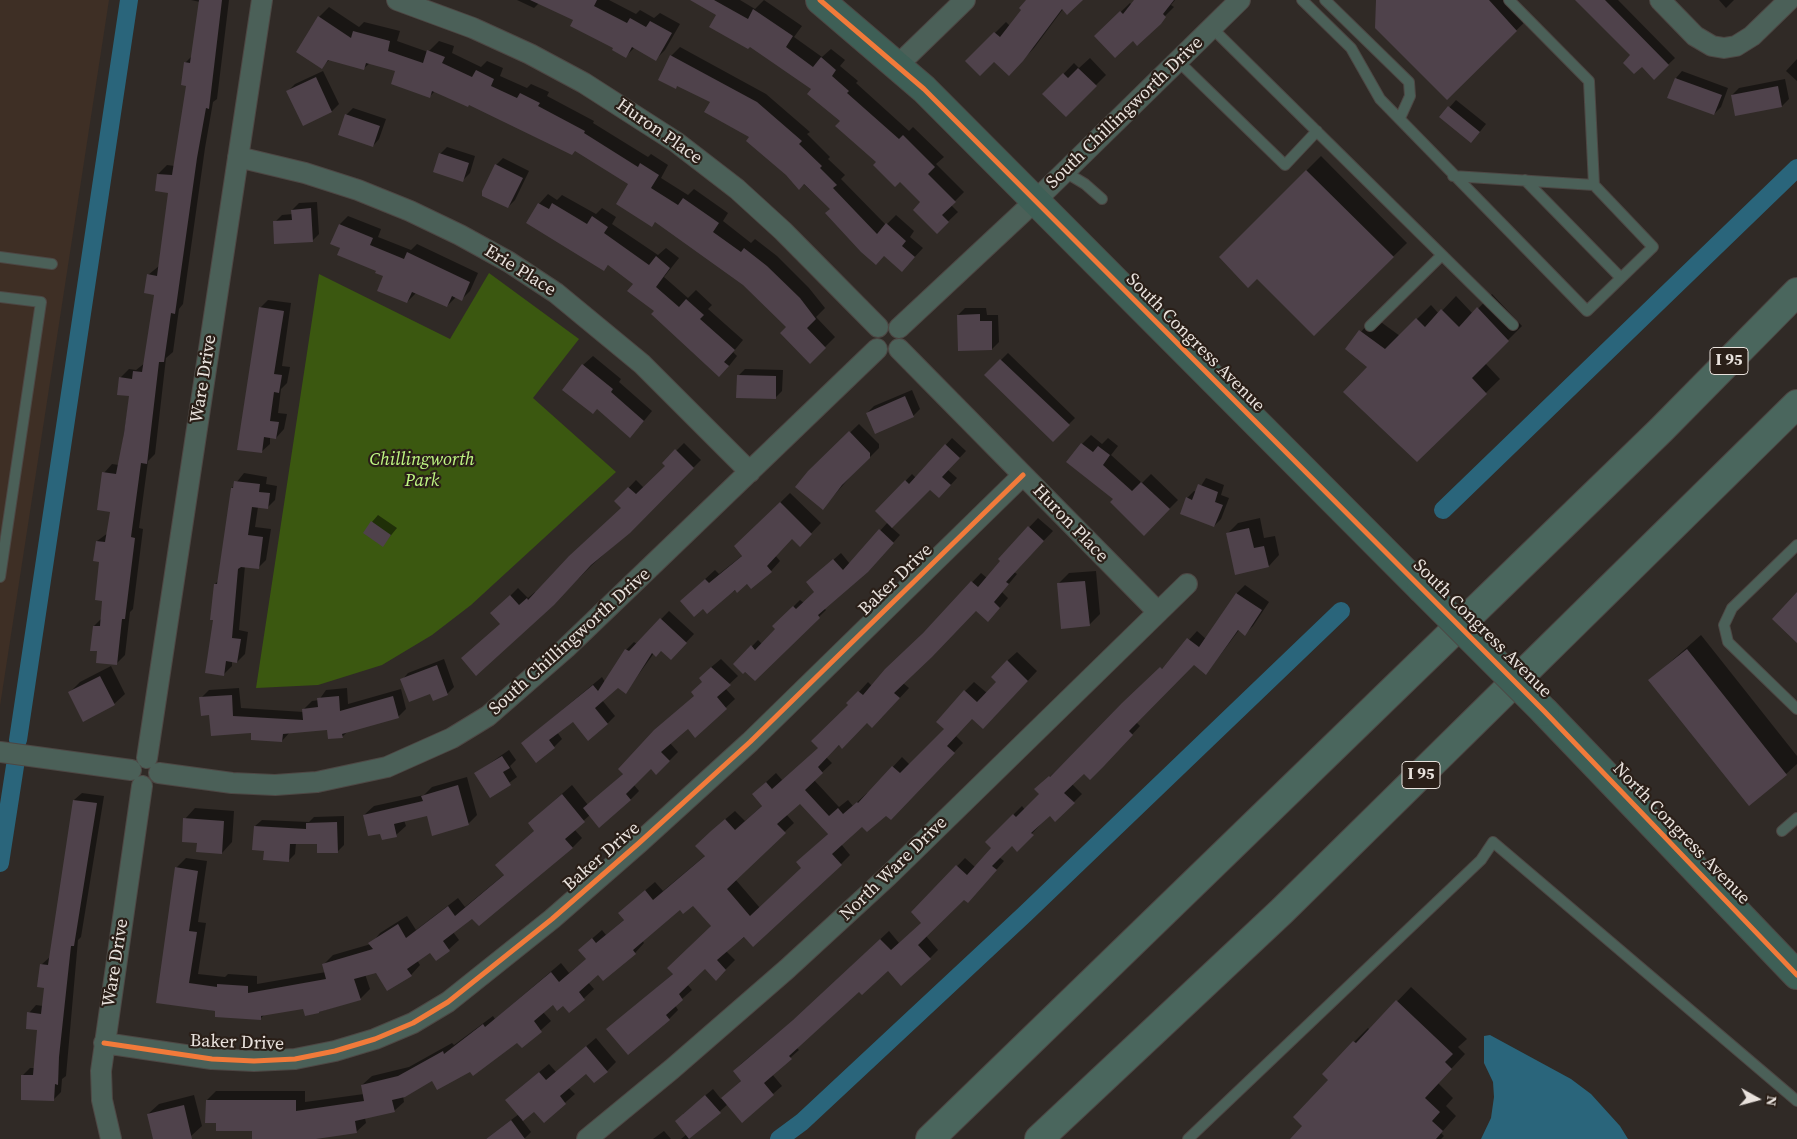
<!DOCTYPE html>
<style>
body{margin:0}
#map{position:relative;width:1797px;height:1139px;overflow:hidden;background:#302a26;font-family:"Source Serif 4",serif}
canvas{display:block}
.north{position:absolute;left:1732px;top:1074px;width:50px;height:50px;-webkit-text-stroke:4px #2a1f18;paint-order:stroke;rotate:97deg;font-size:14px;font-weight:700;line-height:20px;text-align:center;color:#e9e2dd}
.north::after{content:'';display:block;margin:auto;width:18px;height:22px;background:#e9e2dd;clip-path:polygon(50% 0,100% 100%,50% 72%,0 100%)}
</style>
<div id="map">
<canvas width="1797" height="1139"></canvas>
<div class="north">N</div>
</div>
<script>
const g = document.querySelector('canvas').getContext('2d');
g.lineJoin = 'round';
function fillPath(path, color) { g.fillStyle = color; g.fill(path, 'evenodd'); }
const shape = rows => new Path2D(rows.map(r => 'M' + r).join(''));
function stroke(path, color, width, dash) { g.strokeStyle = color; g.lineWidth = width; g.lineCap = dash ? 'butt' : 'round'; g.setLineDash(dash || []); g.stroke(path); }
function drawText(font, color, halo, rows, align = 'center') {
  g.font = font + ' "Source Serif 4",serif'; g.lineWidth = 4.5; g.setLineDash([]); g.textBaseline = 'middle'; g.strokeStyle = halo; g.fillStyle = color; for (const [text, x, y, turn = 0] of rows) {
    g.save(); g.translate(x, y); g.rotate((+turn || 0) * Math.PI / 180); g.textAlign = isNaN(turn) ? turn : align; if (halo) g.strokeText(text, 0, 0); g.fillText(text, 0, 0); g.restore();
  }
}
const built = shape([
 [0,0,109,0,0,706]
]);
const green = shape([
 [489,273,579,339,533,398,616,472,471,605,432,635,382,665,318,685,256,688,319,274,450,339]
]);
const water = shape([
 [1490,1035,1571,1079,1591,1094,1620,1126,1628,1139,1481,1139,1491,1118,1494,1097,1493,1082,1484,1063,1484,1036]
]);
const shadow = shape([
 [191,0,229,0,217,99,213,102,205,148,183,304,179,309,173,352,166,358,155,454,148,461,139,528,143,529,133,609,130,612,125,655,116,664,99,650,94,626,102,618,104,600,97,541,108,533,111,511,104,473,112,464,119,465,130,395,120,378,129,369,136,370,145,363,155,294,148,275,159,266,170,192,158,174,167,165,175,166,187,85,185,63,192,56,200,2],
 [517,0,609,0,636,14,640,10,654,18,660,13,680,24,665,50,656,59,635,47,626,56,574,19,539,3,534,8],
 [692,0,740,0,755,9,764,0,802,26,794,37,822,57,831,49,845,60,840,66,858,81,856,83,909,131,913,127,944,157,936,164,964,192,951,205,958,212,937,232,922,202,900,180,878,162,813,89,718,15],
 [1027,0,1082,0,1063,9,1034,48,1009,74,995,60,967,61,1006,22,1010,26,1023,10],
 [1136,0,1175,0,1171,5,1174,7,1137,44,1133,40,1096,36,1130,3,1132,5],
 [1377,0,1516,0,1531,16,1447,98],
 [1576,0,1618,0,1675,58,1654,78],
 [1719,0,1734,0,1726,8],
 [329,7,359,27,364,22,400,31,397,41,428,52,439,41,454,46,452,53,481,67,487,61,503,68,500,76,527,88,531,84,549,92,547,96,594,121,593,123,648,157,651,154,668,165,661,178,688,195,694,189,728,213,723,221,751,243,755,239,777,256,809,288,825,308,816,317,835,337,810,362,787,327,744,284,656,221,652,225,629,184,576,150,470,103,435,91,429,97,397,70,370,63,364,68,330,59,322,67,319,17],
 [680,47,766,94,810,132,807,134,830,157,828,159,845,175,841,179,886,225,896,215,914,231,910,237,923,248,911,261,831,209,712,101,671,56],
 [1090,58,1106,75,1066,115,1044,94,1074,63,1079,68],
 [1797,59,1797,81,1786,71],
 [323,71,339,104,332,111,304,124,288,91,295,84],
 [1682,71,1728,88,1721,107,1714,114,1676,78],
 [1785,79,1789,99,1782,106,1732,95,1739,88],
 [1456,100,1486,124,1478,134,1441,117],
 [353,108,386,119,379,139,373,146,346,115],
 [447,147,475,156,470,173,463,180,440,154],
 [1321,156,1407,243,1314,334,1257,278,1220,257],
 [503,158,529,171,515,200,508,207,496,165],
 [548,194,557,200,562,195,596,214,602,208,616,217,612,224,658,255,666,248,679,258,664,277,688,298,696,290,712,305,708,309,743,340,733,352,737,356,729,366,656,311,635,284,609,264,604,270,539,204],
 [317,202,319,234,312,241,275,222,282,215,293,214,292,210,299,203],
 [348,216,381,229,378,237,411,250,417,244,478,273,470,291,462,299,456,297,447,306,416,293,407,302,384,275,332,243,340,224],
 [1492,294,1522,326,1485,363,1500,379,1417,460,1369,367,1346,349,1374,317,1400,336,1431,305,1439,314,1456,296,1473,314],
 [268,300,291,303,282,366,290,367,287,383,281,389,278,413,287,414,284,429,276,438,270,437,270,444,261,452,260,308],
 [965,308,986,308,987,315,998,315,999,342,992,349,958,315],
 [1008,353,1075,418,1053,440,986,375],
 [593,356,621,379,619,382,652,411,639,427,583,365],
 [745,369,783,370,782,391,775,398,738,376],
 [912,390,920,409,913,416,867,413,874,406],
 [859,424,879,444,879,448,850,477,823,508,809,472],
 [1091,435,1102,444,1108,438,1118,446,1111,455,1142,483,1151,474,1178,500,1144,534,1115,499,1082,444],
 [952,438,966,451,948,470,957,478,946,490,930,488,891,527,900,535,868,571,824,608,826,610,755,680,735,664,758,640,762,644,777,629,774,626,800,600,804,603,816,592,815,576,841,553,850,564,888,522,877,511,912,474,916,478],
 [684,443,701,460,629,532,592,565,553,604,502,624,500,606,518,588,528,598,535,592,536,593,623,507,616,501,636,480,644,488,667,465,664,463],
 [244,473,267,477,266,484,277,486,275,500,267,508,258,507,255,527,271,529,266,560,258,568,245,566,239,630,248,632,245,654,237,662,232,661,232,666,224,674,214,619,215,584,218,581,232,488],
 [1206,478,1224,485,1221,495,1229,498,1221,519,1214,526,1187,498,1194,491,1197,492],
 [790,493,821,523,800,545,792,538,775,555,780,561,771,571,703,608,681,601,715,570,719,574,743,555,736,546],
 [378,515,397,528,383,545,372,522],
 [1038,518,1053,531,1014,572,1017,574,1002,592,1008,598,997,611,976,610,903,683,909,688,882,717,867,721,826,757,832,763,814,780,839,807,848,800,853,806,867,793,868,794,902,757,910,765,946,729,965,691,974,682,987,693,998,682,1007,661,1017,652,1037,671,993,718,972,717,956,736,963,743,900,809,863,825,841,844,850,855,841,864,726,951,735,960,716,979,705,968,687,984,692,990,675,1005,678,1010,669,1019,608,1029,674,973,712,926,694,904,680,908,642,940,644,943,635,953,598,973,588,982,594,989,570,1011,563,1004,553,1003,543,1012,551,1021,522,1047,518,1041,433,1080,403,1096,404,1102,394,1111,365,1118,366,1123,356,1132,307,1139,253,1139,253,1130,218,1122,207,1100,216,1091,305,1091,305,1102,364,1094,362,1085,372,1076,409,1067,452,1043,454,1045,493,1016,495,1019,561,963,569,973,587,959,579,950,602,930,606,935,625,919,629,904,655,882,663,891,706,855,697,846,722,822,735,811,745,821,763,805,753,794,776,773,783,781,820,747,859,692,868,682,872,686,981,573,987,578,1002,561,999,559],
 [800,802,829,833,807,853,803,868,760,908,735,879,794,823,786,814],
 [1260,518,1264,538,1275,536,1279,555,1269,566,1227,534,1238,523],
 [1096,571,1100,614,1089,625,1058,584,1069,573],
 [1245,585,1269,602,1253,626,1245,634,1239,630,1206,674,1194,664,1136,722,1140,726,1112,756,1084,772,1072,784,1082,794,1056,820,1050,814,1017,850,1012,844,999,857,1004,861,976,893,964,898,926,936,938,950,930,958,901,984,888,969,859,990,796,1047,799,1050,772,1074,782,1086,742,1121,728,1104,689,1139,681,1139,687,1134,683,1114,713,1089,721,1099,742,1080,734,1071,742,1063,803,1012,889,931,899,943,923,923,913,912,965,858,975,867,993,848,986,842,1022,806,1025,810,1041,794,1036,790,1170,661,1197,631,1206,639,1237,593],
 [669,611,694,634,671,658,661,649,654,653,626,692,617,687,602,700,615,716,607,724,573,721,557,732,562,739,554,747,522,743,602,677,605,682,626,650,634,642,637,644],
 [1701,635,1797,756,1797,764,1786,774,1650,680],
 [444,659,454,687,447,694,431,692,402,680,408,673],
 [721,659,738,676,725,688,735,699,695,736,688,727,670,743,678,752,656,774,651,768,634,785,639,791,630,800,590,815,574,829,582,838,572,848,453,932,459,940,437,960,431,952,417,960,420,965,411,975,376,971,365,974,370,989,360,999,319,1012,304,1007,265,1014,261,1018,158,1002,176,868,186,858,207,861,198,922,206,923,198,974,225,977,228,974,257,976,257,984,326,972,324,964,333,955,371,944,380,933,407,916,416,930,458,898,465,907,505,874,535,830,539,814,572,785,588,805,624,773,700,693,709,669],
 [111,666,125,694,114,704,70,692,80,682],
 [239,688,241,708,304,712,304,709,312,701,319,700,326,690,347,688,348,704,401,689,406,709,398,717,348,731,342,737,328,729,290,732,282,741,253,732,211,714,201,698,209,690],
 [509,750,516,760,510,766,517,777,490,797,476,773],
 [467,777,477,815,468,824,428,814,404,820,406,826,396,835,381,832,364,815,374,806,424,795,432,787],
 [82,793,104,796,81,937,78,940,66,1076,62,1079,61,1092,54,1099,23,1075,30,1068,35,1068,39,1029,29,1013,36,1005,43,1006,46,987,41,965,50,957,74,800],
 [195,808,234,811,232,842,222,853,198,842,185,819],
 [344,816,344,845,337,852,318,843,296,843,295,854,288,861,265,850,255,826,262,820,309,822,314,817],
 [1411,987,1467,1039,1458,1047,1465,1054,1438,1083,1453,1098,1446,1106,1456,1116,1441,1133,1444,1136,1441,1139,1292,1139,1304,1126,1354,1042,1368,1028,1370,1030],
 [596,1038,616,1062,607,1071,586,1072,568,1087,575,1094,544,1121,535,1110,522,1120,531,1132,524,1139,486,1139,519,1114,516,1091,549,1064,556,1072],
 [194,1095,202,1126,191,1136,181,1139,154,1139,148,1114,159,1104],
 [664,1131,671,1139,653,1139]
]);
const canal = shape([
 [1443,510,1797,168],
 [18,740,129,0],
 [0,863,15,766],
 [779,1139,802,1122,1025,914,1341,611]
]);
const building = shape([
 [199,0,222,0,209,109,206,108,197,158,175,314,171,313,164,362,159,362,147,464,141,463,131,537,135,538,125,619,122,619,117,665,96,663,97,651,90,651,93,626,100,626,102,601,95,600,99,562,93,561,96,541,105,542,110,512,97,510,102,472,116,474,124,433,129,396,117,395,119,377,132,379,133,371,142,372,154,295,144,293,147,274,157,276,168,193,155,191,157,174,172,175,186,86,181,85,184,62,190,63],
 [530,0,597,0,594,6,627,23,630,18,646,27,650,21,672,33,656,61,632,47,626,58,612,50,613,48,570,26,573,20],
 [690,0,714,0,748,19,753,9,793,36,786,47,813,67,821,57,836,70,832,76,849,91,847,93,899,139,903,135,935,167,928,174,956,202,942,215,949,222,937,234,913,210,920,202,900,182,895,187,873,165,876,162,835,126,840,121,807,94,811,89,750,47,748,49,709,27,716,15],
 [1026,0,1083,0,1067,15,1062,9,1023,61,1009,76,994,62,980,76,965,61,994,32,1000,37,1021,10,1019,8],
 [1134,0,1174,0,1163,14,1166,17,1161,24,1137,46,1133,41,1115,58,1094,36,1120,11,1123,14],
 [1376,0,1489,0,1517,31,1447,100,1375,28],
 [1575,0,1605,0,1669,65,1654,80,1642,67,1634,74,1623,63,1630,55],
 [318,16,351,38,353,31,390,41,388,51,423,63,427,50,445,57,442,63,472,77,476,70,494,79,491,86,517,98,520,93,540,103,538,106,585,131,584,133,638,167,640,163,659,175,651,188,678,205,683,198,719,223,713,232,741,252,744,248,767,266,800,298,816,319,807,328,826,348,810,364,780,333,786,327,743,285,655,222,652,227,616,204,628,184,575,151,572,155,469,105,468,107,432,91,430,98,391,84,395,71,366,63,364,70,328,60,322,69,296,52],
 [670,55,757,102,802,141,799,144,822,166,820,168,837,185,833,188,877,234,886,223,906,241,902,246,915,257,902,272,884,256,876,265,861,252,825,213,830,209,804,184,799,190,786,175,746,141,749,137,704,112,710,102,677,86,676,89,658,80],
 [1078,68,1097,86,1066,117,1042,94,1063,73,1068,78],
 [316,77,332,112,303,126,286,91],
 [1675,78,1722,95,1714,115,1667,98],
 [1778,86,1782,107,1735,116,1731,95],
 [1448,106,1480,132,1471,143,1439,117],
 [345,114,380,126,373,147,338,135],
 [439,153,469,163,463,182,433,172],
 [495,164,523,178,508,208,482,196,482,191],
 [1306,170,1394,257,1314,336,1257,279,1248,288,1219,257],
 [538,203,549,209,552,203,587,224,592,216,608,227,604,233,649,265,656,256,670,268,656,287,679,307,686,299,704,315,700,319,735,350,724,362,729,366,719,377,651,314,654,311,627,291,633,284,608,265,604,271,526,223],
 [311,208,313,242,274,244,273,221,292,220,291,210],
 [339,224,373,238,370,245,404,259,407,252,470,282,462,301,452,296,447,307,412,292,407,303,377,291,383,276,375,273,376,271,337,255,340,248,330,244],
 [259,307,284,311,274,374,282,375,279,393,274,392,270,421,279,422,276,439,264,437,262,453,237,450],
 [1477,307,1509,341,1472,378,1487,394,1417,462,1343,392,1367,367,1345,349,1359,330,1385,349,1416,318,1425,327,1441,309,1459,327],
 [980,314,980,321,992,321,992,350,958,351,957,315],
 [1000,359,1070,425,1053,442,984,375],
 [582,364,613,389,611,392,644,421,630,438,597,409,593,414,562,390],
 [737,375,776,376,776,399,736,398],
 [905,396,914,417,875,434,866,413],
 [849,431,870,453,870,458,842,485,823,510,795,487,808,471],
 [1081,443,1093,452,1098,446,1110,455,1103,465,1132,491,1141,482,1170,509,1144,536,1110,502,1113,499,1066,462],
 [945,444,960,458,942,477,951,485,939,498,930,490,892,528,875,511,905,480,909,484],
 [675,449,694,468,630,533,591,565,554,605,476,676,461,658,500,624,490,613,510,595,519,605,527,598,528,600,569,556,621,508,614,501,628,487,636,494,665,466,662,463],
 [234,481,260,484,259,492,270,493,268,509,252,507,248,535,263,537,259,569,241,567,238,569,232,638,241,639,237,663,226,661,224,676,205,673,213,620,210,620,214,584,217,584,231,488,233,488],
 [1198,484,1218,492,1215,502,1223,505,1214,527,1180,514,1186,497,1192,500],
 [780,502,812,534,800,547,792,539,767,566,772,572,751,589,747,584,737,593,735,590,707,614,703,609,694,617,680,601,705,579,709,583,742,556,734,546],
 [371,521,391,535,383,547,363,533],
 [1028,526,1044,541,1006,582,1009,584,994,602,1000,608,988,622,976,611,932,657,894,693,900,698,872,728,867,723,842,749,839,745,818,767,823,773,805,790,829,816,838,808,843,814,857,802,858,803,892,766,900,773,944,729,936,722,964,690,977,702,996,682,991,677,1007,660,1028,681,983,729,972,719,947,746,955,753,891,820,886,816,867,832,862,827,832,854,842,865,753,947,744,937,717,960,726,970,716,981,705,969,679,994,683,1000,666,1015,670,1020,628,1055,606,1029,673,974,667,968,711,926,693,906,683,914,680,910,633,950,636,954,603,981,598,975,579,992,585,1000,569,1013,563,1006,557,1011,553,1005,534,1021,542,1032,522,1048,517,1043,473,1076,470,1072,437,1090,432,1081,405,1097,392,1100,395,1112,355,1121,357,1133,316,1139,252,1139,252,1131,216,1131,216,1123,205,1123,206,1100,296,1100,296,1111,364,1101,361,1085,398,1076,443,1051,444,1054,483,1024,485,1027,551,972,559,982,586,959,578,950,592,938,596,943,624,920,618,913,645,890,653,900,705,856,695,846,711,831,725,819,735,830,762,806,752,794,766,782,772,789,818,748,811,741,848,705,846,703,858,691,863,695,885,669,923,633,971,581,978,587,1000,561,998,559],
 [800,804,828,834,796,862,801,868,750,916,727,889,786,833,777,824],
 [1249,528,1254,548,1264,546,1269,567,1235,575,1226,533],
 [879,529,894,543,868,572,818,615,820,618,755,681,745,672,743,674,733,664,751,645,755,650,775,629,772,626,793,606,796,609,814,592,806,582,833,559,843,570],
 [1085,581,1090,626,1061,629,1057,583],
 [1797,592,1797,643,1772,619],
 [1236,593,1262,610,1245,636,1238,630,1206,675,1194,665,1129,731,1133,735,1104,766,1090,780,1084,774,1064,793,1075,803,1055,822,1050,816,1031,833,1034,835,1017,852,1012,846,992,866,997,870,968,903,964,900,918,945,931,959,901,986,888,971,862,995,859,992,789,1056,792,1059,764,1083,774,1095,742,1123,721,1098,741,1081,733,1071,793,1020,880,939,891,950,921,923,911,912,956,865,967,875,991,848,985,842,1013,814,1016,817,1039,794,1034,789,1049,776,1050,777,1122,703,1160,667,1162,669,1187,638,1199,647],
 [660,618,687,643,671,660,661,651,656,657,652,653,626,694,618,688,595,708,608,724,588,741,573,722,549,740,555,748,536,763,521,743,593,685,598,691,625,649,629,651],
 [1687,649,1787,775,1749,806,1648,680],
 [437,665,448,695,433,701,430,694,409,702,400,679],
 [711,667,731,685,717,697,727,709,695,738,688,729,661,752,670,761,656,775,651,769,626,794,631,800,599,828,583,808,623,774,618,769,654,730,694,696,691,692,702,682,699,678],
 [100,676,115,705,83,722,68,692],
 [232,695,233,716,303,720,302,709,318,707,317,698,339,696,340,711,393,696,399,718,342,734,343,738,328,739,327,730,283,734,282,742,251,740,251,733,211,736,209,715,201,716,199,697],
 [502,756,510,768,503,772,511,785,490,798,474,773],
 [458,785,469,825,432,836,427,816,394,824,397,837,382,840,380,834,368,836,363,815,423,801,421,796],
 [562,794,585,822,565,839,573,848,479,926,472,919,443,941,450,951,436,961,430,953,407,969,412,976,387,991,376,973,354,979,361,1000,319,1012,319,1013,305,1016,303,1009,261,1016,261,1020,215,1017,215,1011,156,1003,175,867,198,871,189,931,197,932,189,983,217,987,217,984,248,986,248,993,326,979,322,964,373,949,368,943,398,924,406,938,448,906,455,916,504,875,495,865,534,831,528,823],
 [73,800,97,803,74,946,71,946,59,1057,58,1085,55,1084,54,1101,21,1100,21,1075,33,1075,37,1030,26,1029,27,1012,41,1014,44,988,37,987,40,964,48,965],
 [183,818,224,821,222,854,196,852,197,843,182,842],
 [337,822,338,853,317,853,317,844,290,844,289,862,263,860,264,851,252,850,254,826,306,829,306,823],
 [1396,1000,1453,1054,1445,1062,1452,1069,1425,1098,1440,1112,1432,1121,1443,1131,1436,1139,1290,1139,1302,1126,1293,1117,1328,1080,1322,1074,1353,1041,1356,1043],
 [586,1046,608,1072,594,1083,586,1074,560,1096,566,1104,544,1123,534,1112,523,1121,505,1100,539,1072,546,1080],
 [705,1095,721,1113,689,1139,675,1121],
 [184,1105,192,1139,153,1139,147,1114],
 [511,1120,525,1139,486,1139]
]);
const lane = shape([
 [1302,0,1351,48,1380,99,1587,311,1653,247,1594,185,1589,81,1509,0],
 [1325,0,1409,82,1410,96,1400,118],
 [1212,28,1513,325],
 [1178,61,1285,165,1317,131],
 [1065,172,1085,184,1102,199],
 [1453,176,1594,185],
 [1525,180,1621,278],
 [0,257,52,264],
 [0,297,41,302,0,577],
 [1370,326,1442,255],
 [1797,545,1732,608,1724,625,1728,642,1797,709],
 [1782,831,1797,818],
 [1188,1139,1481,860,1493,842,1797,1101]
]);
const street = shape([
 [397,0,473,28,530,54,584,83,676,142,737,189,783,231,878,327],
 [1660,0,1695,36,1712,46,1724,48,1736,46,1752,36,1789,0],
 [898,65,965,0],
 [238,157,305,173,358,190,410,211,460,235,509,262,556,293,642,364,750,472],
 [899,328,1035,201,1240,0],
 [899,349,1158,612],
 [0,752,131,770],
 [147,758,262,0],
 [159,773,232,783,275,785,317,782,387,767,452,738,488,716,566,648,877,349],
 [104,1043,212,1059,254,1061,295,1059,335,1051,375,1039,413,1023,448,1002,552,919,639,843,750,742,1023,475],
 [111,1139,102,1100,101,1071,142,786],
 [587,1139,672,1069,787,969,887,877,1187,584]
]);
const secondary = shape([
 [820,0,924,89,1421,588],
 [1545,712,1797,975]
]);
const highway = shape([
 [930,1139,1661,430,1797,292],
 [1039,1139,1282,911,1797,404]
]);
const secondaryBridge = shape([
 [1421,588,1545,712]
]);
const cycleway = shape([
 [820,0,924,89,1545,712,1797,975],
 [104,1043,212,1059,254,1061,295,1059,335,1051,375,1039,413,1023,448,1002,552,919,639,843,750,742,1023,475]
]);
const shields = [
 [1729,361,38],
 [1421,775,38]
];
const shieldNames = [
 ["I 95",1729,361],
 ["I 95",1421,775]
];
const streetNames = [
 ["South Chillingworth Drive",1125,113,-44],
 ["Huron Place",659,132,35],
 ["Erie Place",520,271,32],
 ["South Congress Avenue",1195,343,45],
 ["Ware Drive",204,379,-81],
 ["Huron Place",1070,524,46],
 ["Baker Drive",896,580,-44],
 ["South Congress Avenue",1482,629,45],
 ["South Chillingworth Drive",570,642,-42],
 ["North Congress Avenue",1681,834,46],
 ["Baker Drive",602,857,-41],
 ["North Ware Drive",894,869,-44],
 ["Ware Drive",116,963,-81],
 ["Baker Drive",237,1043,2]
];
const parkNames = [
 ["Chillingworth",422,460],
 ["Park",422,481]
];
fillPath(built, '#3e2f25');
fillPath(green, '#3b5810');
fillPath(water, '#2a657b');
fillPath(shadow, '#0007');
stroke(canal, '#2a657b', 18);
fillPath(building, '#4f424b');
stroke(lane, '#4d4744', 12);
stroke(street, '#4d4744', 22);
stroke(secondary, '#4d4744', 30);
stroke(highway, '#4d4744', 30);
stroke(lane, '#4b6058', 10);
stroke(street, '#4b6058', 20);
stroke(secondary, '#3e5f56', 28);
stroke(highway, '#4a665d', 28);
stroke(secondaryBridge, '#4d4744', 30, []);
stroke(secondaryBridge, '#3e5f56', 28);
stroke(cycleway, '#f17a3a', 5);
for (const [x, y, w] of shields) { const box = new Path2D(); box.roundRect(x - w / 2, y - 13.5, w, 27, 4); g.fillStyle = '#2a1f18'; g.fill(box); stroke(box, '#e9e2dd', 1); }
drawText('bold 16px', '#e9e2dd', null, shieldNames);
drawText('18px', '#e9e2dd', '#2a1f18', streetNames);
drawText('italic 18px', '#c0f884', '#2a1f18', parkNames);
</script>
